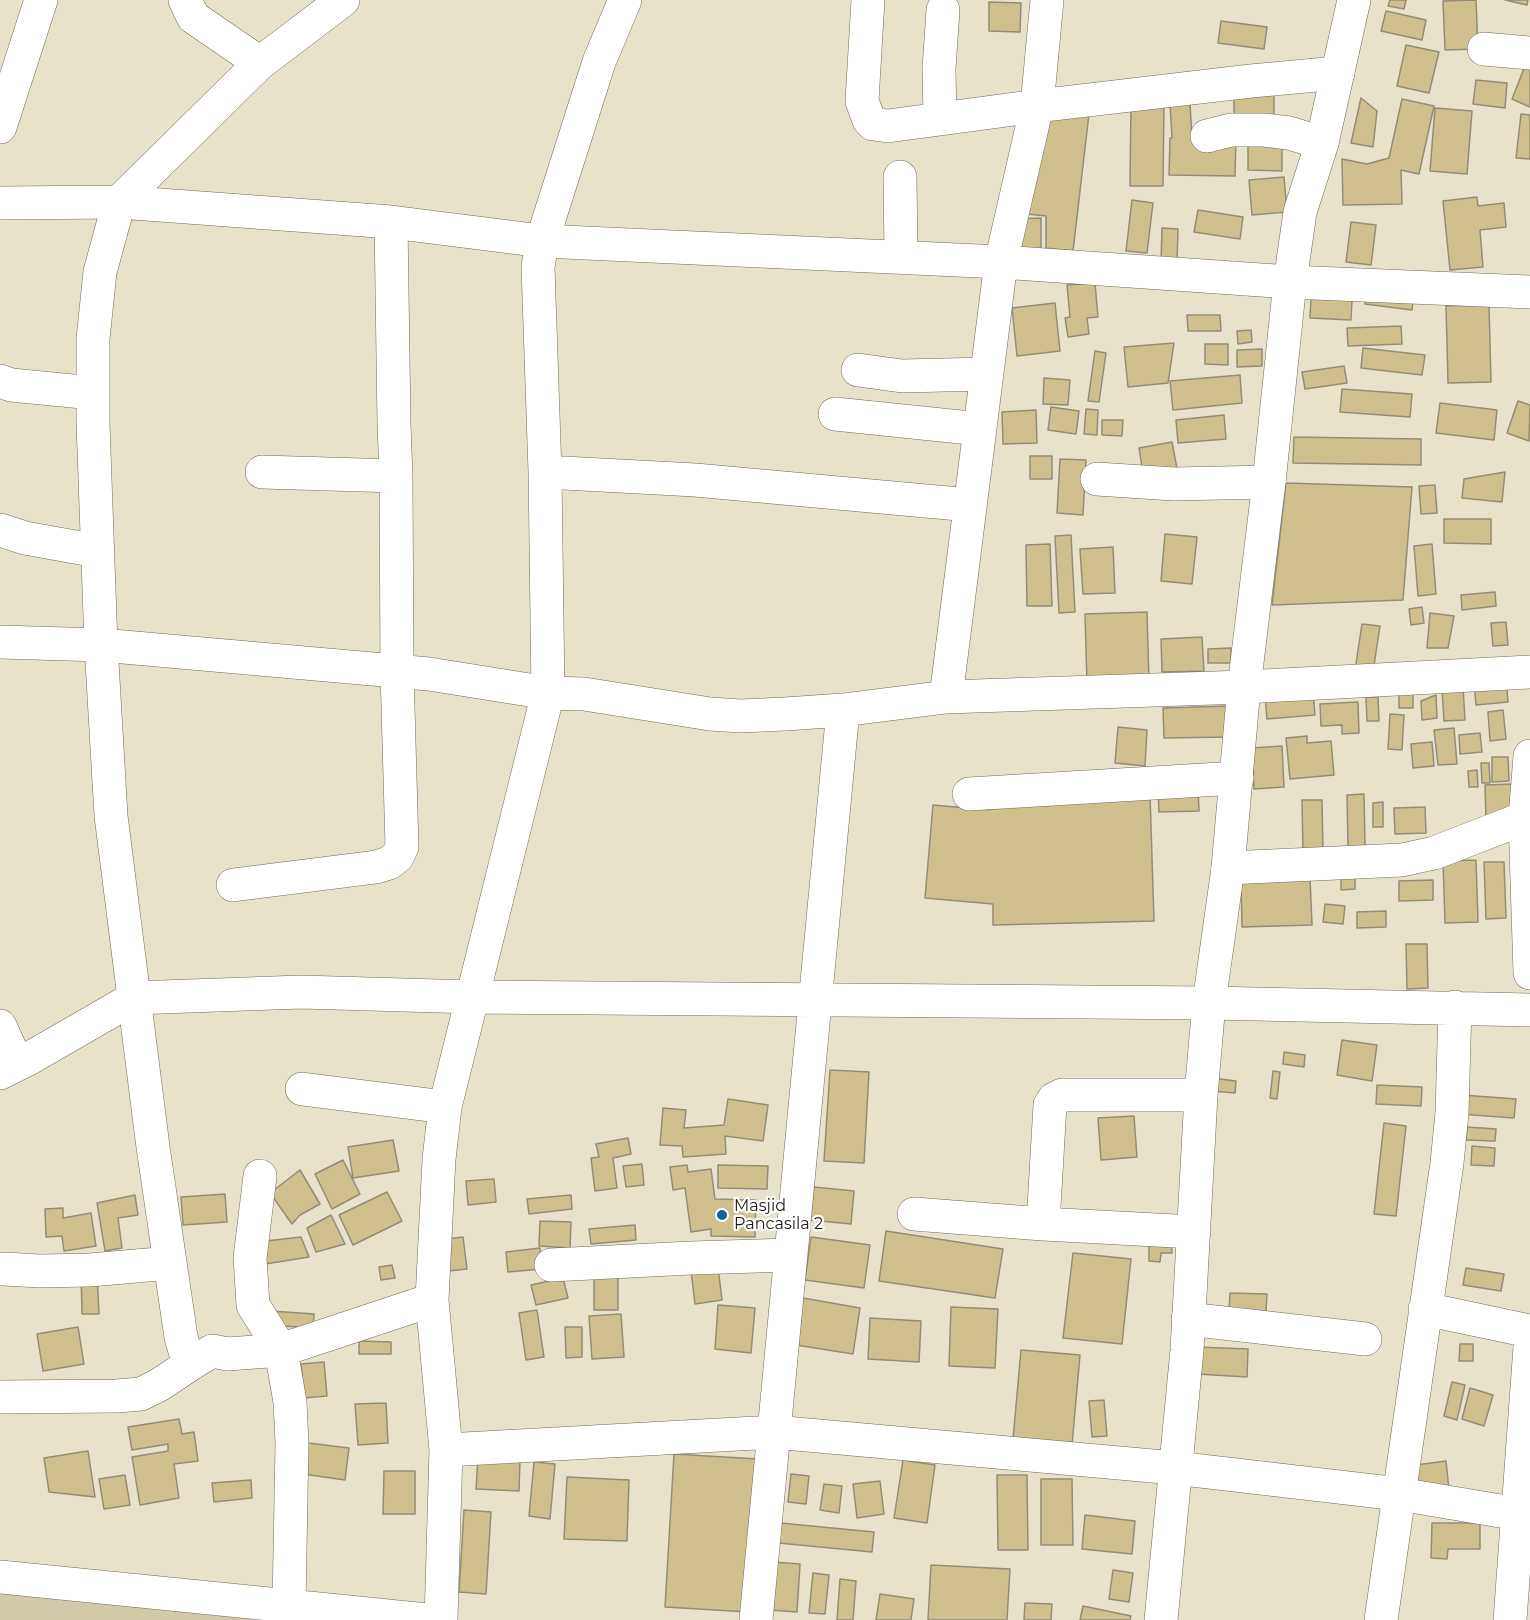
<!DOCTYPE html>
<style>
body{margin:0}
canvas{display:block;background:#e8e2cb}
</style>
<canvas width="1530" height="1620"></canvas>
<script>
const g = document.querySelector('canvas').getContext('2d');
g.lineJoin = 'round';
function fillPath(path, color) { g.fillStyle = color; g.fill(path, 'evenodd'); }
const shape = rows => new Path2D(rows.map(r => 'M' + r).join(''));
function stroke(path, color, width, dash) { g.strokeStyle = color; g.lineWidth = width; g.lineCap = dash ? 'butt' : 'round'; g.setLineDash(dash || []); g.stroke(path); }
function drawText(font, color, halo, rows, align = 'center') {
  g.font = font + ' Montserrat,sans-serif'; g.lineWidth = 4.5; g.setLineDash([]); g.textBaseline = 'middle'; g.strokeStyle = halo; g.fillStyle = color; for (const [text, x, y, turn = 0] of rows) {
    g.save(); g.translate(x, y); g.rotate((+turn || 0) * Math.PI / 180); g.textAlign = isNaN(turn) ? turn : align; if (halo) g.strokeText(text, 0, 0); g.fillText(text, 0, 0); g.restore();
  }
}
const green = shape([
 [0,1588,264,1620,0,1620]
]);
const building = shape([
 [1390,0,1406,0,1404,9,1388,6,1390,0],
 [1476,0,1478,49,1445,50,1443,1,1476,0],
 [1505,0,1528,0,1527,5,1505,0],
 [989,2,1021,3,1020,32,989,31,989,2],
 [1386,11,1426,20,1422,40,1381,31,1386,11],
 [1221,21,1267,27,1264,49,1218,43,1221,21],
 [1406,45,1439,52,1429,93,1397,86,1406,45],
 [1527,61,1530,62,1530,107,1512,99,1527,61],
 [1476,80,1507,83,1505,108,1473,104,1476,80],
 [1234,90,1274,91,1274,128,1234,128,1234,90],
 [1361,98,1377,111,1373,147,1351,143,1361,98],
 [1402,99,1434,106,1419,174,1401,170,1402,204,1343,205,1342,159,1367,164,1389,158,1402,99],
 [1190,103,1192,138,1236,139,1235,176,1169,175,1170,138,1172,138,1170,104,1190,103],
 [1131,104,1164,104,1163,186,1130,186,1131,104],
 [1044,107,1089,114,1073,251,1046,248,1046,216,1017,213,1044,107],
 [1435,108,1472,111,1467,174,1430,171,1435,108],
 [1521,114,1530,115,1530,159,1516,158,1521,114],
 [1248,134,1282,135,1282,171,1248,170,1248,134],
 [1284,177,1287,212,1252,215,1249,180,1284,177],
 [1477,197,1478,206,1504,203,1506,227,1480,230,1483,267,1450,270,1443,201,1477,197],
 [1132,200,1153,203,1147,253,1126,251,1132,200],
 [1198,210,1243,217,1240,239,1194,232,1198,210],
 [1041,218,1041,254,1015,255,1014,219,1041,218],
 [1351,222,1376,225,1371,265,1346,262,1351,222],
 [1162,228,1178,229,1177,263,1161,262,1162,228],
 [1095,283,1098,317,1087,318,1089,334,1068,337,1065,318,1070,317,1067,285,1095,283],
 [1366,289,1414,295,1412,310,1365,304,1366,289],
 [1311,298,1352,299,1351,320,1310,318,1311,298],
 [1055,303,1060,351,1017,356,1012,308,1055,303],
 [1489,305,1491,382,1448,383,1446,306,1489,305],
 [1187,315,1220,315,1221,331,1188,331,1187,315],
 [1401,326,1402,344,1348,346,1347,328,1401,326],
 [1251,330,1252,342,1238,344,1237,331,1251,330],
 [1174,343,1168,383,1128,387,1124,347,1174,343],
 [1205,344,1228,344,1228,365,1205,364,1205,344],
 [1363,348,1425,355,1422,375,1361,368,1363,348],
 [1262,349,1262,366,1237,367,1237,350,1262,349],
 [1095,351,1106,353,1099,402,1088,401,1095,351],
 [1344,366,1347,383,1305,389,1302,372,1344,366],
 [1240,375,1242,403,1173,410,1170,381,1240,375],
 [1044,378,1070,380,1068,405,1043,404,1044,378],
 [1342,389,1412,394,1410,417,1340,412,1342,389],
 [1518,401,1530,405,1529,441,1507,433,1518,401],
 [1440,403,1497,410,1494,440,1436,433,1440,403],
 [1051,407,1079,411,1076,434,1048,430,1051,407],
 [1086,409,1098,410,1097,435,1084,434,1086,409],
 [1036,410,1037,443,1003,444,1002,412,1036,410],
 [1224,415,1226,439,1178,443,1176,420,1224,415],
 [1102,420,1123,420,1122,436,1102,435,1102,420],
 [1294,437,1421,439,1421,465,1293,463,1294,437],
 [1172,442,1178,474,1144,480,1139,448,1172,442],
 [1030,456,1052,456,1052,479,1030,479,1030,456],
 [1060,459,1086,460,1083,515,1057,513,1060,459],
 [1505,472,1502,502,1462,498,1464,479,1505,472],
 [1286,483,1412,487,1403,600,1272,605,1286,483],
 [1435,485,1437,513,1421,514,1419,486,1435,485],
 [1444,519,1491,519,1491,544,1444,543,1444,519],
 [1165,534,1197,537,1192,584,1161,581,1165,534],
 [1071,535,1075,612,1059,613,1055,536,1071,535],
 [1050,544,1052,606,1027,606,1026,545,1050,544],
 [1432,544,1436,594,1418,596,1414,546,1432,544],
 [1113,547,1115,593,1083,594,1080,549,1113,547],
 [1495,592,1496,606,1462,610,1461,595,1495,592],
 [1422,607,1424,623,1411,625,1409,609,1422,607],
 [1147,612,1149,682,1087,684,1085,614,1147,612],
 [1430,613,1454,616,1448,648,1427,648,1430,613],
 [1506,622,1508,645,1493,646,1491,623,1506,622],
 [1362,624,1380,626,1373,672,1355,670,1362,624],
 [1202,637,1204,671,1162,672,1161,639,1202,637],
 [1231,648,1231,663,1208,663,1208,649,1231,648],
 [1506,679,1508,702,1476,705,1474,682,1506,679],
 [1399,682,1413,682,1413,708,1399,708,1399,682],
 [1463,687,1465,720,1444,721,1442,689,1463,687],
 [1313,691,1315,715,1267,719,1265,695,1313,691],
 [1436,695,1437,718,1422,720,1421,701,1436,695],
 [1366,697,1378,697,1379,721,1367,721,1366,697],
 [1358,702,1359,733,1342,734,1342,725,1321,726,1320,704,1358,702],
 [1229,706,1229,737,1164,738,1163,708,1229,706],
 [1503,710,1506,739,1490,741,1488,712,1503,710],
 [1390,714,1404,715,1402,750,1388,749,1390,714],
 [1118,727,1147,730,1145,766,1115,763,1118,727],
 [1454,728,1457,764,1438,765,1434,730,1454,728],
 [1480,733,1482,752,1460,754,1459,735,1480,733],
 [1307,736,1307,743,1331,741,1334,775,1290,779,1286,738,1307,736],
 [1432,742,1434,766,1413,768,1411,744,1432,742],
 [1282,746,1284,787,1254,789,1252,748,1282,746],
 [1492,757,1508,757,1509,781,1492,782,1492,757],
 [1481,763,1489,763,1490,783,1482,783,1481,763],
 [1477,770,1478,787,1469,787,1468,771,1477,770],
 [1512,784,1513,821,1486,822,1485,785,1512,784],
 [1198,788,1199,811,1159,812,1158,789,1198,788],
 [1150,794,1154,921,993,925,993,904,925,898,933,805,990,810,990,798,1150,794],
 [1364,794,1365,846,1348,847,1347,795,1364,794],
 [1302,800,1322,800,1323,853,1303,853,1302,800],
 [1383,802,1383,827,1373,827,1373,803,1383,802],
 [1425,807,1426,833,1395,834,1394,808,1425,807],
 [1476,860,1478,922,1445,923,1443,861,1476,860],
 [1484,862,1504,862,1506,918,1486,919,1484,862],
 [1341,876,1355,876,1355,889,1341,890,1341,876],
 [1310,877,1312,925,1242,927,1241,879,1310,877],
 [1433,880,1433,900,1399,901,1399,881,1433,880],
 [1325,904,1345,906,1343,924,1323,922,1325,904],
 [1386,911,1386,927,1357,928,1357,912,1386,911],
 [1406,944,1427,944,1428,988,1407,989,1406,944],
 [1342,1040,1377,1045,1372,1081,1337,1075,1342,1040],
 [1284,1052,1305,1055,1304,1067,1283,1064,1284,1052],
 [830,1070,869,1072,864,1163,824,1161,830,1070],
 [1273,1071,1280,1072,1277,1099,1270,1098,1273,1071],
 [1212,1078,1236,1081,1235,1093,1211,1091,1212,1078],
 [1377,1085,1422,1087,1421,1106,1376,1104,1377,1085],
 [1462,1095,1516,1099,1514,1118,1460,1114,1462,1095],
 [728,1099,768,1105,763,1141,725,1136,726,1154,683,1157,682,1146,660,1145,663,1108,686,1110,684,1128,724,1125,728,1099],
 [1134,1116,1137,1157,1101,1160,1098,1118,1134,1116],
 [1384,1123,1406,1126,1396,1216,1374,1214,1384,1123],
 [1467,1127,1496,1129,1495,1141,1466,1140,1467,1127],
 [628,1138,631,1154,613,1158,617,1188,595,1191,591,1158,599,1157,596,1144,628,1138],
 [393,1140,399,1171,353,1178,348,1147,393,1140],
 [1472,1146,1495,1148,1494,1166,1471,1165,1472,1146],
 [343,1160,360,1194,332,1209,315,1174,343,1160],
 [642,1164,644,1185,626,1187,623,1166,642,1164],
 [687,1165,688,1172,711,1169,715,1199,756,1200,755,1237,711,1236,711,1229,691,1232,685,1188,673,1190,670,1167,687,1165],
 [718,1165,768,1166,767,1189,718,1188,718,1165],
 [300,1170,320,1204,300,1215,292,1224,270,1193,300,1170],
 [494,1179,496,1202,468,1205,466,1181,494,1179],
 [814,1187,854,1191,851,1224,810,1220,814,1187],
 [387,1192,402,1221,353,1245,339,1215,387,1192],
 [225,1194,227,1222,183,1225,181,1197,225,1194],
 [135,1195,138,1215,118,1218,122,1248,105,1251,97,1203,135,1195],
 [571,1195,572,1209,529,1214,527,1199,571,1195],
 [63,1208,63,1218,91,1213,96,1246,64,1251,62,1236,46,1237,45,1209,63,1208],
 [331,1215,345,1244,316,1252,307,1228,331,1215],
 [540,1221,571,1222,570,1248,539,1246,540,1221],
 [635,1225,636,1240,591,1244,589,1229,635,1225],
 [886,1231,1003,1249,995,1298,879,1281,886,1231],
 [301,1237,309,1257,259,1265,257,1242,301,1237],
 [463,1237,467,1269,449,1271,446,1239,463,1237],
 [811,1237,870,1245,864,1288,805,1280,811,1237],
 [1171,1239,1172,1253,1161,1253,1160,1262,1149,1261,1149,1240,1171,1239],
 [540,1248,542,1269,508,1272,506,1252,540,1248],
 [1073,1253,1131,1259,1122,1344,1063,1338,1073,1253],
 [392,1265,395,1278,381,1280,379,1267,392,1265],
 [594,1266,618,1266,618,1310,594,1310,594,1266],
 [718,1267,722,1300,695,1304,691,1271,718,1267],
 [1466,1268,1504,1274,1501,1291,1463,1285,1466,1268],
 [97,1272,99,1314,82,1314,81,1273,97,1272],
 [563,1278,568,1298,536,1305,531,1285,563,1278],
 [1230,1293,1267,1294,1266,1311,1229,1309,1230,1293],
 [803,1298,860,1308,853,1354,796,1345,803,1298],
 [718,1305,755,1308,751,1353,715,1349,718,1305],
 [951,1307,998,1309,995,1368,949,1366,951,1307],
 [537,1310,544,1357,526,1360,519,1313,537,1310],
 [271,1311,314,1314,313,1328,270,1325,271,1311],
 [621,1314,624,1357,592,1359,589,1316,621,1314],
 [870,1318,921,1321,919,1362,868,1359,870,1318],
 [78,1327,84,1364,43,1371,37,1334,78,1327],
 [565,1327,582,1327,582,1357,566,1358,565,1327],
 [359,1341,391,1342,391,1354,359,1354,359,1341],
 [1460,1344,1473,1344,1473,1361,1459,1361,1460,1344],
 [1198,1347,1248,1349,1247,1377,1197,1374,1198,1347],
 [1021,1350,1080,1355,1072,1445,1013,1439,1021,1350],
 [324,1362,327,1396,304,1398,301,1364,324,1362],
 [1452,1382,1465,1385,1457,1420,1444,1416,1452,1382],
 [1470,1388,1493,1395,1484,1426,1462,1419,1470,1388],
 [1104,1400,1107,1436,1092,1437,1089,1401,1104,1400],
 [386,1403,388,1443,358,1445,355,1404,386,1403],
 [179,1419,182,1434,194,1432,198,1461,174,1464,179,1498,140,1505,132,1457,168,1451,168,1444,132,1450,128,1427,179,1419],
 [300,1442,349,1448,345,1480,296,1473,300,1442],
 [88,1451,95,1497,49,1492,44,1458,88,1451],
 [674,1454,758,1459,748,1612,665,1607,674,1454],
 [478,1457,520,1459,519,1491,476,1489,478,1457],
 [903,1460,935,1465,927,1523,894,1518,903,1460],
 [1446,1461,1449,1490,1419,1493,1416,1465,1446,1461],
 [534,1462,555,1464,550,1519,529,1516,534,1462],
 [384,1471,415,1471,415,1514,383,1514,384,1471],
 [791,1474,809,1476,806,1504,788,1502,791,1474],
 [125,1475,130,1505,104,1509,99,1479,125,1475],
 [997,1475,1027,1475,1028,1550,998,1550,997,1475],
 [567,1477,629,1480,627,1541,564,1539,567,1477],
 [1041,1479,1072,1479,1073,1545,1041,1545,1041,1479],
 [251,1480,252,1498,214,1502,212,1483,251,1480],
 [880,1481,884,1514,857,1518,853,1484,880,1481],
 [824,1484,842,1486,839,1513,820,1510,824,1484],
 [464,1510,491,1512,486,1594,459,1592,464,1510],
 [1085,1515,1135,1521,1132,1554,1082,1549,1085,1515],
 [770,1522,874,1532,872,1552,768,1542,770,1522],
 [1432,1523,1480,1523,1480,1549,1448,1549,1447,1559,1431,1558,1432,1523],
 [773,1562,800,1564,797,1612,770,1610,773,1562],
 [931,1565,1010,1569,1007,1620,928,1620,931,1565],
 [1113,1570,1133,1573,1129,1602,1109,1599,1113,1570],
 [813,1573,829,1575,825,1614,809,1613,813,1573],
 [840,1579,856,1581,853,1620,837,1620,840,1579],
 [880,1594,914,1599,911,1620,876,1620,880,1594],
 [1025,1603,1052,1604,1051,1620,1024,1620,1025,1603],
 [1083,1606,1131,1616,1130,1620,1080,1620,1083,1606]
]);
const minor = shape([
 [185,0,193,17,260,63],
 [868,0,862,101,869,120,873,124,888,126,1037,106,1251,81,1338,73],
 [1484,49,1530,53],
 [940,119,939,69,943,10],
 [0,127,41,0],
 [1207,136,1231,130,1264,130,1289,133,1322,143],
 [900,177,901,257],
 [0,203,119,202,391,222,542,241,1001,262,1290,282,1530,292],
 [858,370,902,376,987,374],
 [0,381,11,385,93,393],
 [835,414,980,429],
 [262,472,396,476],
 [545,472,695,480,970,505],
 [1097,479,1174,484,1269,482],
 [0,530,25,538,97,551],
 [0,642,101,645,429,674,548,693,584,694,710,714,740,716,785,714,843,710,946,697,1244,687,1530,672],
 [946,697,1001,262,1037,106,1047,0],
 [1530,756,1525,818,1530,973],
 [969,794,1237,778],
 [1228,868,1402,860,1434,853,1530,816],
 [233,885,376,867,389,863,397,857,402,847,397,672,396,476,394,424,391,222],
 [0,1026,17,1064],
 [0,1073,30,1058,134,998,301,992,473,997,1209,1003,1530,1010],
 [302,1089,445,1107],
 [260,1176,250,1258,253,1305,281,1350,432,1300],
 [914,1214,1043,1224,1194,1232],
 [1043,1224,1050,1105,1054,1099,1062,1095,1201,1095],
 [551,1265,691,1258,791,1255],
 [4,1269,40,1271,90,1270,170,1263],
 [1425,1309,1530,1331],
 [1188,1319,1365,1339],
 [0,1397,117,1396,141,1394,159,1385,189,1365],
 [446,1450,774,1432,1175,1468,1399,1494,1530,1516],
 [0,1577,289,1606,292,1443,290,1402,281,1350,228,1354,212,1351,189,1365,181,1337,153,1147,111,816,101,645,93,423,93,339,100,272,119,202,260,63,343,0],
 [288,1620,289,1606,427,1620],
 [441,1620,446,1450,432,1300,439,1159,445,1107,548,693,545,472,538,267,542,241,599,62,625,0],
 [756,1620,843,710],
 [1381,1620,1447,1163,1452,1113,1455,1007],
 [1510,1620,1530,1347]
]);
const major = shape([
 [1161,1620,1187,1350,1201,1095,1209,1003,1228,868,1244,687,1269,482,1290,282,1300,212,1322,143,1354,0]
]);
const markers = [
 [722,1215,6,"#166295"]
];
const poiNames = [
 ["Masjid",734,1206],
 ["Pancasila 2",734,1224]
];
fillPath(green, '#d2c9a8');
fillPath(building, '#cfc08e');
stroke(building, '#938d78', 1.5);
stroke(minor, '#716b57', 34);
stroke(major, '#716b57', 34);
stroke(minor, '#fff', 33);
stroke(major, '#fff', 33);
for (const [x, y, r, color] of markers) { const dot = new Path2D(); dot.arc(x, y, r, 0, 2 * Math.PI); g.fillStyle = color; g.fill(dot); stroke(dot, '#fff', 2); }
drawText('16px', '#1f1c14', '#fff', poiNames, 'left');
</script>
